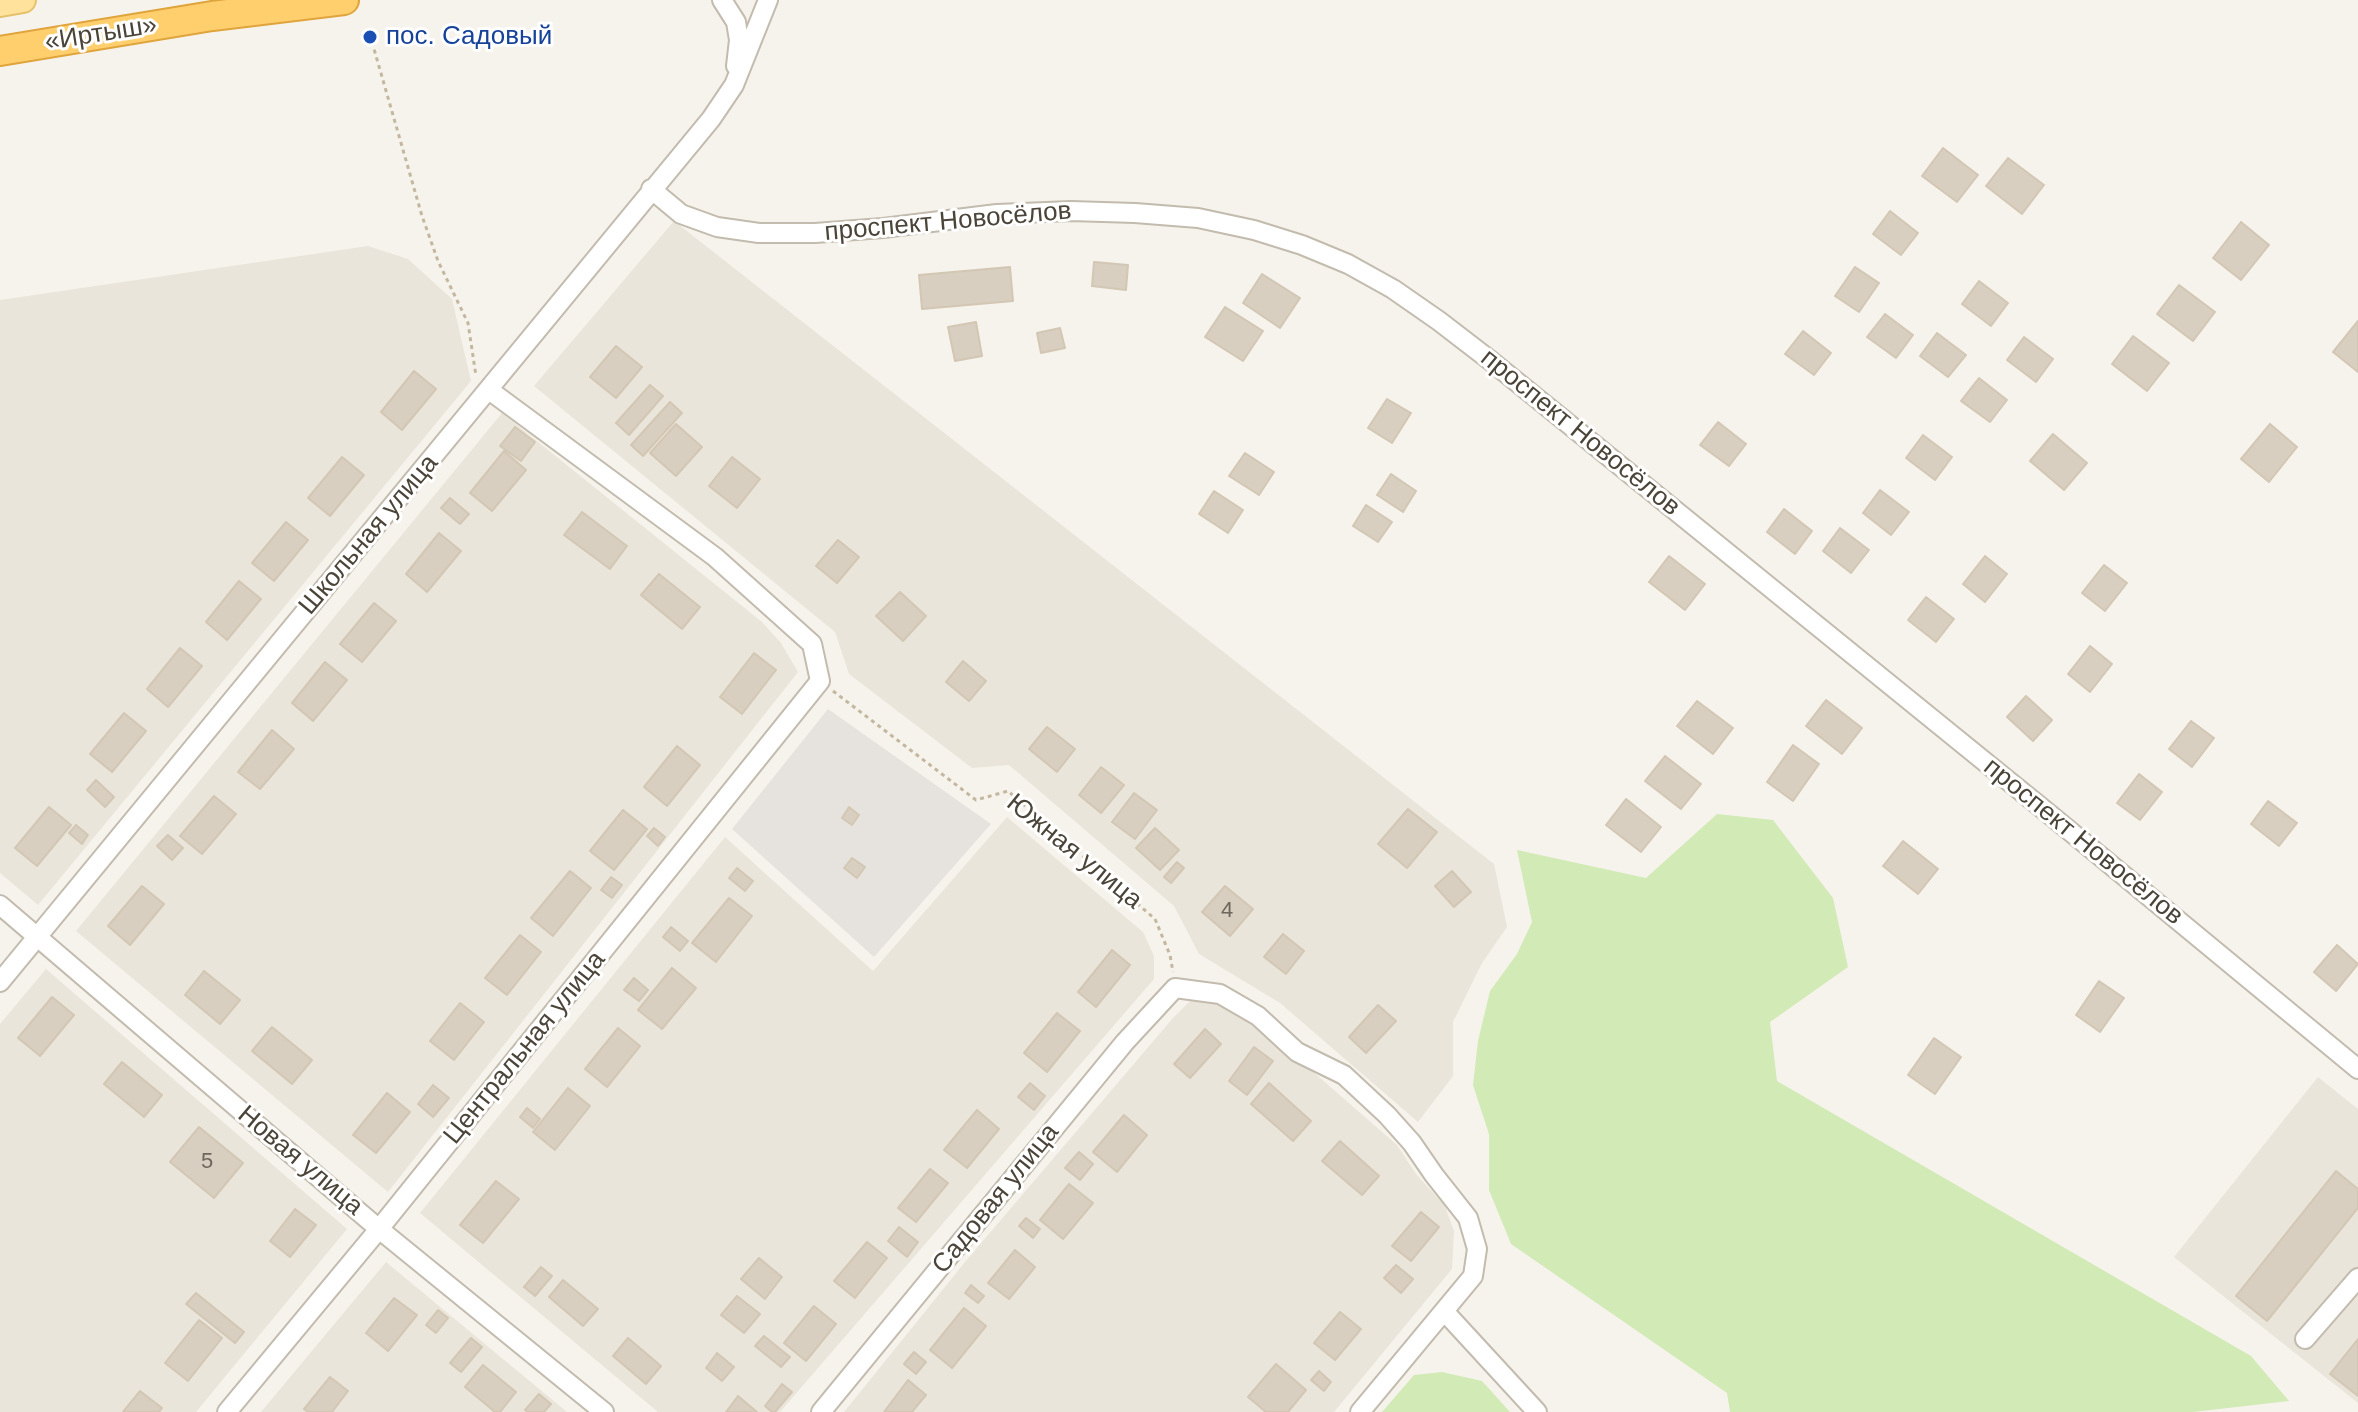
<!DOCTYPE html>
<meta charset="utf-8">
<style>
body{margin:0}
canvas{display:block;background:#f6f3ec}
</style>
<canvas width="2358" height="1412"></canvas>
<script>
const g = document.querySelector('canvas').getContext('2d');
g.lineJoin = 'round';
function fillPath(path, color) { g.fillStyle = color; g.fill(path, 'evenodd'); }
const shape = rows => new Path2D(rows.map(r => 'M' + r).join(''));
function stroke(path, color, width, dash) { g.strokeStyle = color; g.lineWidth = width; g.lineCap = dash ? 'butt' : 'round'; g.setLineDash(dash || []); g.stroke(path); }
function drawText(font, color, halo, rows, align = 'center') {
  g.font = font + ' Helvetica,sans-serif'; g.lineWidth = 6; g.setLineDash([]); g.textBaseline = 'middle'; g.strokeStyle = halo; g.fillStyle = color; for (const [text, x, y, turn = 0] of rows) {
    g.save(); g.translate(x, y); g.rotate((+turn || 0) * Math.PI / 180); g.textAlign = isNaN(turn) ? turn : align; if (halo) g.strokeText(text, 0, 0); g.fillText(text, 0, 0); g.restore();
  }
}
const residential = shape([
 [674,221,1494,864,1507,927,1482,963,1453,1022,1453,1076,1418,1122,1280,1003,1199,954,1174,906,1009,765,972,768,849,674,835,632,534,386],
 [368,246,408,259,452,299,471,381,38,905,0,873,0,300],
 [502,413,762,622,781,643,798,672,388,1192,76,931],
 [1007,817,1143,932,1154,956,1154,979,780,1412,658,1412,420,1213,725,837,873,971],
 [46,969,347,1229,196,1412,0,1412,0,1024],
 [1216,999,1249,1016,1397,1145,1416,1174,1445,1206,1454,1231,1452,1269,1334,1412,844,1412,965,1262,1173,1018,1190,1001],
 [2318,1077,2358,1109,2358,1403,2174,1257],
 [386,1262,567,1412,261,1412]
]);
const industrial = shape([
 [828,709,991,824,874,957,732,829]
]);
const green = shape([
 [1717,814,1773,820,1833,898,1848,967,1770,1022,1777,1081,2251,1356,2289,1401,2193,1412,1730,1412,1727,1393,1511,1244,1489,1190,1489,1134,1473,1085,1478,1041,1490,991,1517,954,1532,922,1517,850,1646,878],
 [1442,1372,1482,1381,1510,1412,1382,1412,1414,1375]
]);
const building = shape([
 [1943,148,1978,175,1957,202,1922,176,1943,148],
 [2008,158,2044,185,2022,214,1986,186,2008,158],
 [1890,211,1918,233,1901,255,1873,234,1890,211],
 [2241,222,2269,245,2241,280,2213,258,2241,222],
 [1094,262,1128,265,1126,290,1092,286,1094,262],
 [1010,267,1013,301,922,309,919,275,1010,267],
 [1855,267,1879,283,1859,312,1835,296,1855,267],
 [1262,274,1300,298,1280,328,1243,303,1262,274],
 [1979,281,2008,303,1991,326,1962,304,1979,281],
 [2179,285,2215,312,2193,341,2157,314,2179,285],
 [1225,307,1263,331,1243,361,1205,337,1225,307],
 [1885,314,1913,335,1896,358,1867,337,1885,314],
 [2358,321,2358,372,2333,352,2358,321],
 [976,322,982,356,955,361,948,327,976,322],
 [1060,328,1065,348,1041,353,1037,333,1060,328],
 [1803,331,1831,353,1814,375,1785,354,1803,331],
 [1937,333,1966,355,1948,377,1920,356,1937,333],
 [2133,336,2169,363,2147,391,2112,364,2133,336],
 [2024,337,2053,359,2036,382,2007,360,2024,337],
 [616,346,642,367,616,398,590,377,616,346],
 [414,371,436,389,402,430,381,412,414,371],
 [1979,378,2007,400,1990,422,1961,401,1979,378],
 [650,385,663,396,629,435,616,423,650,385],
 [1387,399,1411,413,1392,443,1368,428,1387,399],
 [670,402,682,413,643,456,631,445,670,402],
 [1718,422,1746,444,1729,466,1700,445,1718,422],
 [676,424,702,447,676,476,650,453,676,424],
 [2270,424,2297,447,2269,482,2241,459,2270,424],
 [515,427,535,442,521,461,500,446,515,427],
 [2053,434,2087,463,2064,490,2030,461,2053,434],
 [1923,435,1952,457,1935,480,1906,458,1923,435],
 [504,451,526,470,492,511,470,493,504,451],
 [1245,453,1274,472,1259,495,1229,476,1245,453],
 [342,457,364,475,330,516,308,498,342,457],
 [732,457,760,479,737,508,709,486,732,457],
 [1391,474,1416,491,1403,512,1377,495,1391,474],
 [1880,490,1909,512,1891,535,1863,513,1880,490],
 [1214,491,1243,510,1228,533,1199,514,1214,491],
 [450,498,469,514,460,524,441,508,450,498],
 [1366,505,1392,522,1378,542,1353,526,1366,505],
 [1784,509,1812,531,1795,554,1767,532,1784,509],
 [582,512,627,546,610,569,564,535,582,512],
 [286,522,308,540,274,581,252,563,286,522],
 [1840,528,1869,550,1851,573,1823,551,1840,528],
 [439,533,461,551,427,592,406,574,439,533],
 [838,540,859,557,837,583,816,566,838,540],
 [1669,556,1705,584,1685,610,1649,582,1669,556],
 [1985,556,2007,574,1985,602,1963,584,1985,556],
 [2104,565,2127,583,2105,611,2082,593,2104,565],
 [659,574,700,607,682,629,641,595,659,574],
 [239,581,261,599,227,640,206,622,239,581],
 [900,592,926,616,903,641,876,616,900,592],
 [1926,597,1954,619,1936,642,1908,620,1926,597],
 [374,603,396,621,362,662,340,644,374,603],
 [2090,646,2112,664,2090,692,2068,674,2090,646],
 [180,648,202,666,168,707,147,689,180,648],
 [754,653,776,670,742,714,720,697,754,653],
 [963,661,986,681,969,701,946,682,963,661],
 [325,662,347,680,313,721,292,703,325,662],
 [2026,696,2052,720,2033,741,2007,717,2026,696],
 [1826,700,1862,728,1842,754,1806,726,1826,700],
 [1697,701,1733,728,1713,754,1677,726,1697,701],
 [124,713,146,731,112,772,90,754,124,713],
 [2191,721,2214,738,2192,767,2169,749,2191,721],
 [1047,727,1075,749,1057,772,1029,749,1047,727],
 [272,730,294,749,260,789,238,772,272,730],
 [1793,745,1819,764,1793,801,1767,782,1793,745],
 [677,746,700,765,667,806,644,787,677,746],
 [1665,756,1701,784,1681,809,1645,781,1665,756],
 [1101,767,1124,785,1101,813,1079,795,1101,767],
 [2139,774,2162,792,2140,820,2117,803,2139,774],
 [96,780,114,797,105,807,87,790,96,780],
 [1134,793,1157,810,1135,839,1112,822,1134,793],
 [214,796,236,814,202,854,180,836,214,796],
 [1626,799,1661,827,1641,852,1606,825,1626,799],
 [2268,801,2297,823,2279,846,2251,824,2268,801],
 [49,807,71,825,37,866,15,848,49,807],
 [849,807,859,815,852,825,842,818,849,807],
 [1408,809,1437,832,1407,868,1378,844,1408,809],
 [623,810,647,829,614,870,590,851,623,810],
 [76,825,88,835,82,844,69,833,76,825],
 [654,828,665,837,658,846,647,836,654,828],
 [1155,828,1179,850,1160,870,1136,848,1155,828],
 [168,835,183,848,172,860,157,846,168,835],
 [1903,841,1938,869,1918,894,1883,866,1903,841],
 [852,858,865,867,857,878,844,868,852,858],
 [1177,862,1184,868,1171,883,1164,877,1177,862],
 [737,868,753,881,745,891,729,878,737,868],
 [570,871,591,888,553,936,531,918,570,871],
 [1452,871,1471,892,1454,907,1435,886,1452,871],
 [611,877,622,885,612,898,601,890,611,877],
 [142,886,164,904,130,945,108,926,142,886],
 [1225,886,1253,909,1230,936,1202,912,1225,886],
 [729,898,752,916,716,962,692,943,729,898],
 [671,927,688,941,680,951,663,937,671,927],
 [1283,934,1304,951,1286,974,1264,957,1283,934],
 [520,935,541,952,507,995,485,978,520,935],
 [2337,945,2358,964,2336,991,2314,972,2337,945],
 [1112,950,1130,965,1096,1007,1078,992,1112,950],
 [672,968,696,988,662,1029,638,1010,672,968],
 [204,971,240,1000,220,1024,185,995,204,971],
 [634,978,648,990,639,1001,624,990,634,978],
 [2099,981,2124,998,2100,1032,2076,1015,2099,981],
 [52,997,74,1015,40,1056,18,1038,52,997],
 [460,1003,484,1022,454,1060,430,1041,460,1003],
 [1378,1005,1396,1021,1366,1053,1349,1037,1378,1005],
 [1057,1013,1080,1031,1047,1072,1024,1053,1057,1013],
 [272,1027,312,1060,292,1084,252,1051,272,1027],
 [618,1028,640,1046,607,1087,585,1069,618,1028],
 [1205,1029,1221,1044,1190,1078,1174,1064,1205,1029],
 [1934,1038,1961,1057,1935,1094,1908,1075,1934,1038],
 [1254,1047,1273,1061,1247,1095,1229,1081,1254,1047],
 [122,1062,162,1095,144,1117,104,1084,122,1062],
 [1030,1083,1045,1096,1034,1110,1018,1097,1030,1083],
 [1269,1083,1311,1121,1293,1141,1251,1104,1269,1083],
 [433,1085,449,1098,433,1117,418,1104,433,1085],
 [568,1088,590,1106,555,1150,533,1132,568,1088],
 [387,1093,410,1112,376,1153,353,1135,387,1093],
 [527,1108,540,1119,533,1128,520,1117,527,1108],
 [977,1110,999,1129,967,1168,944,1150,977,1110],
 [1124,1115,1147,1135,1117,1172,1093,1152,1124,1115],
 [199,1127,243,1163,214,1198,170,1162,199,1127],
 [1340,1141,1379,1176,1362,1195,1322,1161,1340,1141],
 [1079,1152,1093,1164,1080,1180,1065,1168,1079,1152],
 [930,1169,948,1183,916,1222,898,1208,930,1169],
 [2336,1171,2358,1189,2358,1208,2267,1321,2236,1296,2336,1171],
 [496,1181,519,1199,483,1243,460,1225,496,1181],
 [1069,1184,1093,1203,1063,1239,1040,1220,1069,1184],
 [295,1209,316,1225,290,1257,270,1241,295,1209],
 [1421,1212,1439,1227,1411,1261,1392,1246,1421,1212],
 [1026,1218,1040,1229,1033,1238,1019,1226,1026,1218],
 [899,1227,918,1242,907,1257,888,1241,899,1227],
 [867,1242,887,1258,855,1298,834,1281,867,1242],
 [1015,1250,1035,1267,1009,1299,988,1283,1015,1250],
 [759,1258,782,1277,765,1299,741,1279,759,1258],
 [1396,1265,1413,1279,1401,1293,1384,1278,1396,1265],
 [541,1267,552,1276,535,1296,524,1287,541,1267],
 [563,1280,598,1309,583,1326,549,1297,563,1280],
 [971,1285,984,1296,978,1303,965,1293,971,1285],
 [196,1293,244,1332,235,1343,186,1304,196,1293],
 [737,1296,760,1314,744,1333,721,1315,737,1296],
 [394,1298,417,1315,388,1351,366,1333,394,1298],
 [814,1306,836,1324,806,1361,784,1343,814,1306],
 [964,1308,986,1326,952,1368,930,1350,964,1308],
 [438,1310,448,1318,436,1333,426,1325,438,1310],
 [1340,1312,1361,1329,1335,1360,1314,1343,1340,1312],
 [199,1320,222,1338,188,1381,165,1363,199,1320],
 [764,1336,790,1357,781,1367,755,1346,764,1336],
 [471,1338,482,1347,461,1372,450,1363,471,1338],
 [628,1338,661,1366,646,1384,613,1356,628,1338],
 [2358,1339,2358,1396,2330,1374,2358,1339],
 [914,1352,926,1362,916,1374,904,1364,914,1352],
 [717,1353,734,1367,722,1381,706,1368,717,1353],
 [1276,1364,1306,1390,1288,1412,1266,1412,1248,1397,1276,1364],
 [483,1365,516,1392,500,1412,495,1412,465,1387,483,1365],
 [1319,1371,1331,1382,1324,1391,1311,1380,1319,1371],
 [330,1377,348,1391,332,1412,308,1412,304,1409,330,1377],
 [908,1380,926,1395,912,1412,884,1412,908,1380],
 [782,1384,792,1392,775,1412,772,1412,765,1406,782,1384],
 [140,1391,162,1408,159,1412,123,1412,140,1391],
 [539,1394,551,1404,544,1412,528,1412,525,1410,539,1394],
 [738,1396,757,1412,726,1412,738,1396]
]);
const path = shape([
 [372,42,422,216,438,261,468,323,476,376],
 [833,691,976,800,1008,791,1155,919,1170,955,1173,972]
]);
const minor = shape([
 [722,0,736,22,739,40,736,66],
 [651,189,681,214,717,227,759,233,815,233,883,228,997,214,1071,211,1135,213,1198,218,1254,230,1302,245,1348,264,1393,289,1439,321,1491,361,2048,813,2358,1069],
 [0,905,379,1229,604,1412],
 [0,982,711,119,734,85,768,0],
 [1444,1311,1537,1412],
 [2305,1339,2358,1278],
 [227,1412,379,1229,820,681,812,644,715,557,489,390],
 [821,1412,1125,1042,1175,988,1220,994,1258,1016,1297,1052,1344,1075,1387,1115,1412,1143,1434,1175,1468,1218,1477,1249,1473,1276,1360,1412]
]);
const major = shape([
 [0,4,23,0]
]);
const highway = shape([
 [0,51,212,16,344,0]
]);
const markers = [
 [370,37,8,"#1a4fb4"]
];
const numberNames = [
 ["4",1227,911],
 ["5",207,1162]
];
const streetNames = [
 ["«Иртыш»",101,34,-9],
 ["проспект Новосёлов",948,222,-5],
 ["проспект Новосёлов",1580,433,39],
 ["Школьная улица",369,535,-50],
 ["проспект Новосёлов",2083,842,39],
 ["Южная улица",1074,852,39],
 ["Центральная улица",525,1048,-51],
 ["Новая улица",300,1161,40],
 ["Садовая улица",996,1199,-51]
];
const transitNames = [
 ["пос. Садовый",386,37]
];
fillPath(residential, '#eae5da');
fillPath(industrial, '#e6e2dd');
fillPath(green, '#d2eab5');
fillPath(building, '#d8cfc1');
stroke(building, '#d3c7b4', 2);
stroke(minor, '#c2bbae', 22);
stroke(major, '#e6c16a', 28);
stroke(highway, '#e0a43c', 32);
stroke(path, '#c4b79f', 3, [4, 4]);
stroke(minor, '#fff', 18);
stroke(major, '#ffe39c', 24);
stroke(highway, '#ffcf6e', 28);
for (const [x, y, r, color] of markers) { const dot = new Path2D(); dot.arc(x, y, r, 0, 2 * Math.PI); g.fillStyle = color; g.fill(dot); stroke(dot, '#fff', 3); }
drawText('22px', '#6e675b', null, numberNames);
drawText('26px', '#4b4439', '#fff', streetNames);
drawText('26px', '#164399', '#fff', transitNames, 'left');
</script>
